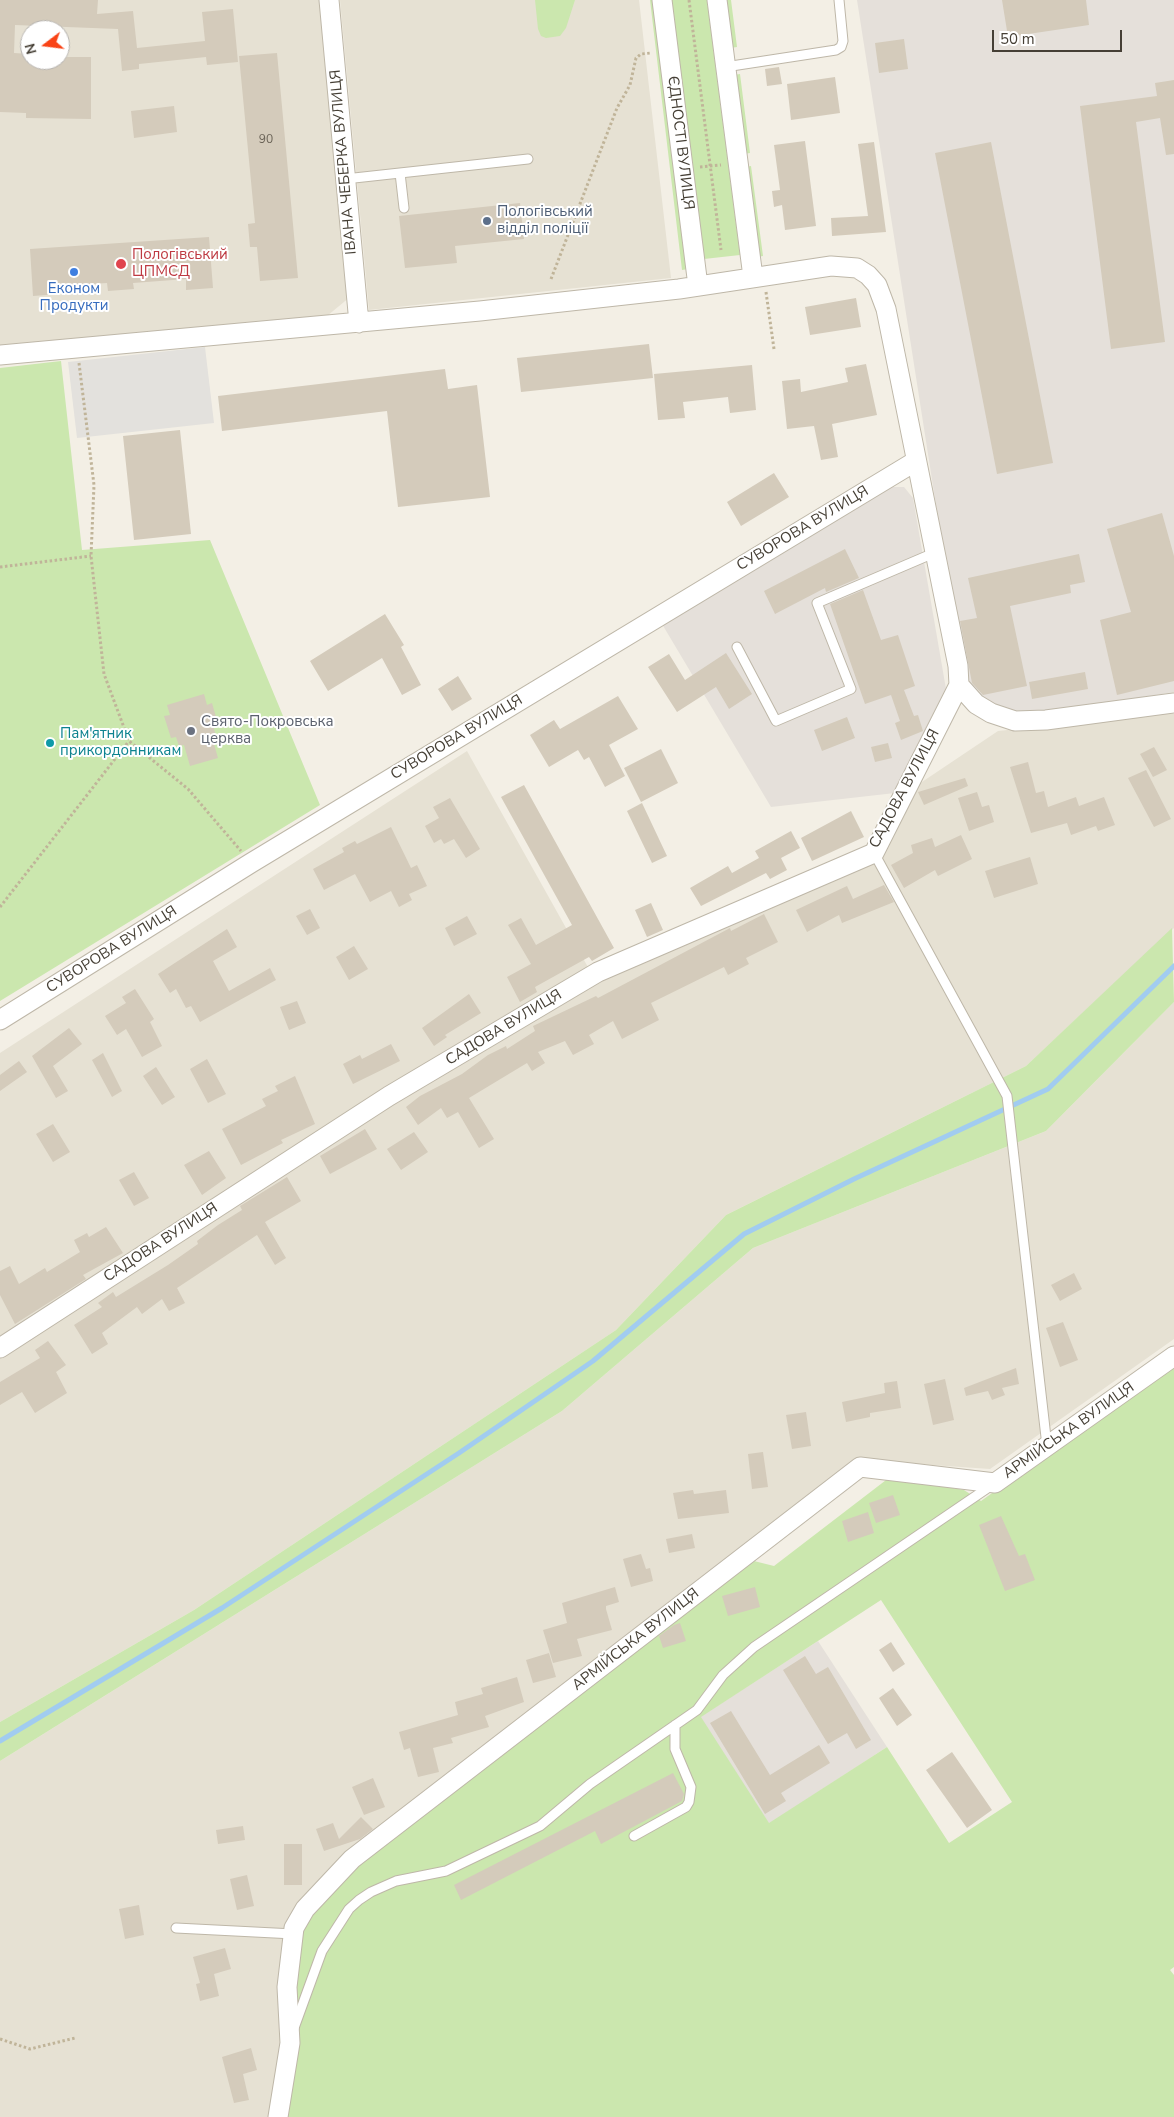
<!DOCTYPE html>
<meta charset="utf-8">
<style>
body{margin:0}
#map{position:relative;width:1174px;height:2117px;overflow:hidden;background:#f3efe5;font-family:"Nunito Sans",sans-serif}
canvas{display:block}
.north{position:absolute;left:20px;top:20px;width:50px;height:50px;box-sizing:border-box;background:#fff;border:1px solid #b5b2ae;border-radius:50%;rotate:255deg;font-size:14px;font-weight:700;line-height:20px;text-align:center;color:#453f35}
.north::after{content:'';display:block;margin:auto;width:18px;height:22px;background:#f94316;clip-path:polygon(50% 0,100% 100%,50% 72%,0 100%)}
.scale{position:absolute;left:992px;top:30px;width:130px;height:22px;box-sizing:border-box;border:2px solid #453f35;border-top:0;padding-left:6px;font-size:15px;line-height:18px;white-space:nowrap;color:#453f35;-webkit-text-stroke:4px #fff;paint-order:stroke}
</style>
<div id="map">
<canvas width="1174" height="2117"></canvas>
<div class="north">N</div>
<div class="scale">50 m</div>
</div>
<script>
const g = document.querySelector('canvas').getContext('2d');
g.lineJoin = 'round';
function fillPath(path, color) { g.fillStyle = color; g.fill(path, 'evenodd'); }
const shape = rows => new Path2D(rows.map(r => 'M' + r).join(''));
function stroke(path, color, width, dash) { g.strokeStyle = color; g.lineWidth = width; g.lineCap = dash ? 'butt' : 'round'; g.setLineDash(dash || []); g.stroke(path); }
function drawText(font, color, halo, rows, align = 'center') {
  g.font = font + ' "Nunito Sans",sans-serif'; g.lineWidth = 4; g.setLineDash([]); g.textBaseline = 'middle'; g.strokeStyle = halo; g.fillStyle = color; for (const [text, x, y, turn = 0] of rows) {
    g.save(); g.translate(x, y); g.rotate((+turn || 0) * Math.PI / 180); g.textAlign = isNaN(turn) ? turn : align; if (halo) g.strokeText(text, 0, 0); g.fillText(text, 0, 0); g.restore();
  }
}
const residential = shape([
 [0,0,322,0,350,297,327,316,0,348],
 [30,30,60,30,60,60,30,60],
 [340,0,639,0,671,278,369,310],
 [1162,714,1174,714,1174,928,1026,1066,726,1215,616,1330,194,1610,0,1722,0,1355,304,1158,597,978,871,862,913,788,998,731],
 [467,751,589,969,0,1337,0,1053],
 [1174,1002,1174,1339,990,1469,860,1460,289,1919,275,2117,0,2117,0,1761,562,1411,753,1248,1046,1131]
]);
const industrial = shape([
 [857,0,1174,0,1174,692,1033,715,993,708,973,697,961,665],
 [891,487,904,487,913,498,946,689,895,793,771,807,662,624],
 [818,1641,887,1747,769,1824,700,1717]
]);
const green = shape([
 [535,0,575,0,566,28,560,36,546,38,541,36,538,29],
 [650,0,656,0,688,269,682,270],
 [671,0,707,0,740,255,704,259],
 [724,0,731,0,737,47,730,48],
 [740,74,750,153,743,154,734,75],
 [751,166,763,256,756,257,745,167],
 [61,361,82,550,210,540,320,805,0,1001,0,368],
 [1172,928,1174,1002,1046,1131,753,1248,562,1411,0,1761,0,1722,194,1610,616,1330,726,1215,1026,1066],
 [1174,1363,1174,1967,1170,1970,1174,1975,1174,2117,287,2117,298,1939,323,1898,389,1836,746,1559,774,1566,890,1477,964,1490,981,1501],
 [881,1600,1012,1802,949,1843,887,1747,769,1823,701,1717]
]);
const parking = shape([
 [205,347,214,423,77,438,68,362]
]);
const stream = shape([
 [0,1741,222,1608,459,1453,593,1361,744,1234,854,1179,1048,1089,1174,966]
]);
const building = shape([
 [0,0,98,0,97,14,133,11,137,48,205,41,202,12,233,9,238,62,207,65,206,57,139,64,139,69,122,71,118,29,15,25,14,53,30,54,30,60,60,60,60,57,91,57,91,119,26,118,26,113,0,112],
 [1002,0,1086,0,1089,25,1008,37],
 [904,39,908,69,879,73,875,43],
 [277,53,298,278,260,281,257,247,250,247,248,224,255,223,239,56],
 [779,67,782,84,767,86,765,69],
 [835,77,840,113,791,120,787,84],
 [1174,80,1174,154,1166,155,1160,118,1136,122,1165,342,1111,349,1080,106,1157,96,1155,83],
 [174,106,177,132,134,138,131,111],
 [805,141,816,226,785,230,782,205,774,207,772,191,780,190,774,145],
 [874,142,886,232,832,236,831,218,868,216,858,144],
 [991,142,1053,463,997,474,935,153],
 [520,203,524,239,455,246,457,263,405,268,399,216],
 [209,237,213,288,186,290,186,279,133,283,134,289,108,291,107,283,58,286,59,294,33,296,30,249],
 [856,298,861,327,810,335,805,307],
 [649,344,653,378,521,392,517,358],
 [866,364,877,415,832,424,838,457,821,460,814,426,787,429,782,381,800,379,801,392,848,382,845,368],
 [752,365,756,410,730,413,728,397,683,402,685,418,658,420,654,374],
 [445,369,448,389,477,385,490,497,398,507,387,411,222,431,218,396],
 [180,430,191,534,134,540,123,436],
 [774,473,789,497,741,526,727,502],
 [1162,513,1174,556,1174,681,1117,695,1100,620,1131,612,1107,529],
 [845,549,859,578,826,592,825,588,775,614,764,591],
 [1079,554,1085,582,1070,585,1071,593,1010,606,1027,686,983,695,972,683,960,621,977,618,968,578],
 [863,590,881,640,898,635,915,686,904,690,914,716,918,715,923,731,901,740,895,723,900,721,891,695,865,704,830,604],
 [385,614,404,645,401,647,421,685,402,695,382,658,328,691,310,661],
 [726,653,752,694,729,709,716,687,677,712,648,667,669,654,685,680],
 [1085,672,1088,689,1032,699,1029,682],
 [458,676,472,699,452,711,438,689],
 [204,694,207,705,212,703,218,724,213,725,216,736,212,737,218,758,190,766,184,745,179,746,176,737,171,738,164,716,170,715,167,705],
 [618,696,638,729,609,745,625,776,605,787,589,757,584,760,578,750,549,767,530,735,554,720,560,729],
 [847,717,855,738,822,751,814,730],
 [888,743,892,758,875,762,871,747],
 [1154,747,1167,770,1153,777,1140,754],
 [661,749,678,783,641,802,624,768],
 [1028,762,1036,793,1044,791,1048,807,1076,797,1079,806,1104,797,1115,825,1098,831,1096,826,1071,835,1067,823,1031,833,1010,767],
 [1146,770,1171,819,1154,827,1128,778],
 [965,778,968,786,924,805,918,792],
 [524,785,614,948,592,961,589,957,535,987,537,992,520,1002,507,977,531,964,508,925,521,918,536,945,572,925,501,797],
 [977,792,982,807,989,805,994,822,969,831,958,798],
 [450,798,480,849,466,858,454,839,444,844,441,839,434,843,425,826,439,818,433,807],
 [642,803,667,856,652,863,627,811],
 [851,811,864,837,812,861,801,838],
 [391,827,411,868,417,865,427,886,409,894,412,900,399,907,391,891,370,902,355,874,324,890,313,869,344,852,342,848,355,841,357,844],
 [791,831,800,848,781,858,787,870,770,879,766,873,701,906,690,888,728,866,732,873,759,858,755,851],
 [961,835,972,859,938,876,935,870,904,888,891,865,913,853,911,845,932,838,935,847],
 [1030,857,1038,884,994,898,985,871],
 [884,885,894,902,842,923,839,915,807,932,796,910,847,886,853,899],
 [651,903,663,930,647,937,635,910],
 [310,909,320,928,307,935,296,916],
 [764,914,778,942,746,958,749,964,728,975,724,967,651,1003,659,1020,622,1039,613,1021,589,1035,594,1044,573,1055,565,1041,538,1052,545,1063,532,1071,527,1063,469,1098,494,1139,479,1148,458,1112,447,1118,441,1108,418,1125,406,1107,420,1096,462,1074,488,1055,506,1046,507,1049,535,1031,533,1026,596,996,598,998,730,928,731,931],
 [467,916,477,934,454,946,445,928],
 [227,929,237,947,213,961,229,991,270,968,276,980,200,1022,191,1006,186,1008,176,989,170,993,158,974],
 [354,946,368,969,349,980,336,957],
 [135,989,154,1019,150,1022,162,1046,142,1057,126,1029,117,1035,105,1016,126,1003,122,997],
 [469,994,481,1013,445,1035,447,1037,434,1046,422,1028],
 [297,1001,306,1023,289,1030,280,1007],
 [69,1028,82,1044,53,1066,68,1091,56,1098,32,1056],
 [391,1044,400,1061,353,1084,343,1064,360,1055,362,1059],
 [103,1053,122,1091,112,1097,92,1060],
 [207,1059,226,1094,208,1103,190,1069],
 [19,1061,27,1072,0,1091,0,1075],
 [156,1067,175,1097,162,1105,143,1076],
 [295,1076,315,1124,281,1140,283,1143,241,1165,222,1129,266,1106,262,1099,278,1091,275,1086],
 [53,1124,70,1152,53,1162,36,1134],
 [365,1129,377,1149,330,1174,320,1156],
 [414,1132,428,1152,401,1170,387,1149],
 [209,1151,226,1178,202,1195,184,1165],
 [134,1172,149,1198,134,1206,119,1180],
 [287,1177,301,1201,265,1222,286,1258,275,1265,257,1235,177,1288,185,1303,169,1311,162,1299,142,1314,137,1307,102,1333,108,1344,92,1354,74,1325,102,1307,98,1303,113,1292,116,1297,168,1265,198,1244,197,1241,218,1225,242,1210,240,1206],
 [106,1227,123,1253,83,1275,86,1279,15,1324,0,1295,0,1271,10,1266,19,1284,45,1268,47,1272,80,1252,74,1240,87,1233,89,1237],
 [1074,1273,1082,1289,1060,1301,1051,1285],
 [1063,1322,1078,1360,1060,1367,1046,1328],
 [48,1341,66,1365,56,1372,67,1393,35,1413,22,1392,0,1405,0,1382,40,1358,35,1350],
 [1016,1368,1019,1384,1002,1388,1005,1395,992,1400,988,1391,966,1396,964,1388],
 [945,1379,954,1420,933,1425,924,1384],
 [897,1381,901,1408,870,1413,870,1417,846,1422,842,1402,885,1393,884,1383],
 [806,1412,811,1446,792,1449,786,1415],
 [763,1452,768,1487,752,1489,748,1454],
 [693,1490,694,1494,726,1490,729,1513,678,1519,673,1493],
 [893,1495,900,1515,876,1523,869,1503],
 [868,1512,874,1533,848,1542,842,1521],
 [1001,1516,1019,1556,1025,1554,1035,1580,1005,1591,979,1525],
 [692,1534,695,1548,669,1553,666,1539],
 [641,1554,646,1569,650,1568,653,1581,631,1587,623,1559],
 [615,1587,619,1602,606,1606,606,1609,612,1630,577,1639,582,1656,553,1663,543,1630,567,1623,562,1603],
 [755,1587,760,1607,728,1616,722,1596],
 [680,1623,686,1641,663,1648,659,1636,674,1625],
 [891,1642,905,1664,893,1672,879,1650],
 [549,1653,556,1677,533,1683,526,1660],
 [805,1656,816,1674,828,1667,871,1740,856,1749,847,1733,828,1744,783,1670],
 [517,1677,524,1702,485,1716,489,1727,451,1738,453,1743,433,1748,439,1772,418,1777,410,1748,404,1750,399,1732,458,1715,455,1702,483,1694,481,1688],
 [893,1688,912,1715,897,1726,879,1698],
 [731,1711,770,1775,819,1745,830,1763,781,1793,786,1801,765,1814,710,1723],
 [952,1752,992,1810,967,1828,926,1770],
 [673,1773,684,1794,682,1801,601,1844,595,1831,461,1900,454,1885],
 [373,1778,385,1807,364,1815,352,1787],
 [361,1817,373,1829,360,1839,324,1851,316,1829,333,1823,339,1839],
 [243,1826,245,1840,218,1844,216,1830],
 [284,1844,302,1844,302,1885,284,1885],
 [247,1875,254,1906,237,1910,230,1879],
 [139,1905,144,1935,125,1939,119,1909],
 [225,1948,231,1969,214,1974,219,1996,200,2001,196,1984,200,1983,193,1957],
 [251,2048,257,2070,243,2074,249,2100,234,2103,222,2057]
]);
const path = shape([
 [689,0,721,250],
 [700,167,721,165],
 [551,279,617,108,630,85,636,58,641,54,651,53],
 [766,292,774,349],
 [79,363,94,485,91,556,104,674,129,741,188,789,241,851],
 [0,567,91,556],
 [0,907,129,741],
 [0,2039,30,2049,75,2038]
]);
const lane = shape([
 [725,67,836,50,841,47,843,41,839,0],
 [400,173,404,208],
 [345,179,528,159],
 [737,647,776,721,851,689,817,603,934,553],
 [874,853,1007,1096,1047,1446],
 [634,1836,686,1807,689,1802,691,1787,675,1749,675,1725],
 [176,1928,294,1934],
 [294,2028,322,1951,349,1909,359,1900,371,1892,396,1881,446,1871,540,1826,590,1784,697,1710,723,1675,754,1647,992,1485]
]);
const street = shape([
 [329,0,359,323],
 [662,0,698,286],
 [717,0,753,277],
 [0,355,480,311,679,289,831,266,857,268,868,275,877,285,886,309,958,666,959,685,976,704,991,713,1015,721,1046,720,1174,703],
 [0,1020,251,863,916,461],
 [0,1348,389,1096,598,972,874,853,959,685],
 [278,2117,290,2043,287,1987,294,1928,305,1909,352,1859,860,1467,995,1483,1174,1356]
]);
const markers = [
 [487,221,5,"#5c6f8a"],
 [121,264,6,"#e0444e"],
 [74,272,5,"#3f7fe0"],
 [191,731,5,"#6b7280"],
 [50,743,5,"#0f9aa8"]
];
const numberNames = [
 ["90",266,140]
];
const streetNames = [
 ["ЄДНОСТІ ВУЛИЦЯ",680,143,83],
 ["ІВАНА ЧЕБЕРКА ВУЛИЦЯ",344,162,-95],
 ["СУВОРОВА ВУЛИЦЯ",803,529,-31],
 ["СУВОРОВА ВУЛИЦЯ",457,738,-31],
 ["САДОВА ВУЛИЦЯ",905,789,-62],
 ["СУВОРОВА ВУЛИЦЯ",112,950,-32],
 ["САДОВА ВУЛИЦЯ",504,1028,-31],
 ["САДОВА ВУЛИЦЯ",161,1243,-33],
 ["АРМІЙСЬКА ВУЛИЦЯ",1069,1431,-35],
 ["АРМІЙСЬКА ВУЛИЦЯ",636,1640,-38]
];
const serviceNames = [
 ["Пологівський",497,212],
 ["відділ поліції",497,229]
];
const healthNames = [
 ["Пологівський",132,255],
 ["ЦПМСД",132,272]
];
const shopNames = [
 ["Економ",74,289],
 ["Продукти",74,306]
];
const worshipNames = [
 ["Свято-Покровська",201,722],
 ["церква",201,739]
];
const cultureNames = [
 ["Пам'ятник",60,734],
 ["прикордонникам",60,751]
];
fillPath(residential, '#e6e1d3');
fillPath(industrial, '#e5e0da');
fillPath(green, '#cbe7ae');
fillPath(parking, '#e3e1dd');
stroke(stream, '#a1ccf0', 5);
fillPath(building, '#d4cbbb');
stroke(lane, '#beb7a8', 11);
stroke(street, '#beb7a8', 21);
stroke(path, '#c0b499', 3, [2.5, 2.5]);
stroke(lane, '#fff', 9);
stroke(street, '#fff', 19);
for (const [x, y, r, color] of markers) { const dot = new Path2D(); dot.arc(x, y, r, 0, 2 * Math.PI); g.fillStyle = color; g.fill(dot); stroke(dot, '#fff', 2); }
drawText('12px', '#696256', null, numberNames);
drawText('15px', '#453f35', '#fff', streetNames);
drawText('15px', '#4e5e75', '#fff', serviceNames, 'left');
drawText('15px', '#be3a42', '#fff', healthNames, 'left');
drawText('15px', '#366cbe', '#fff', shopNames);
drawText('15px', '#5b616d', '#fff', worshipNames, 'left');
drawText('15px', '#0d838f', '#fff', cultureNames, 'left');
</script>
